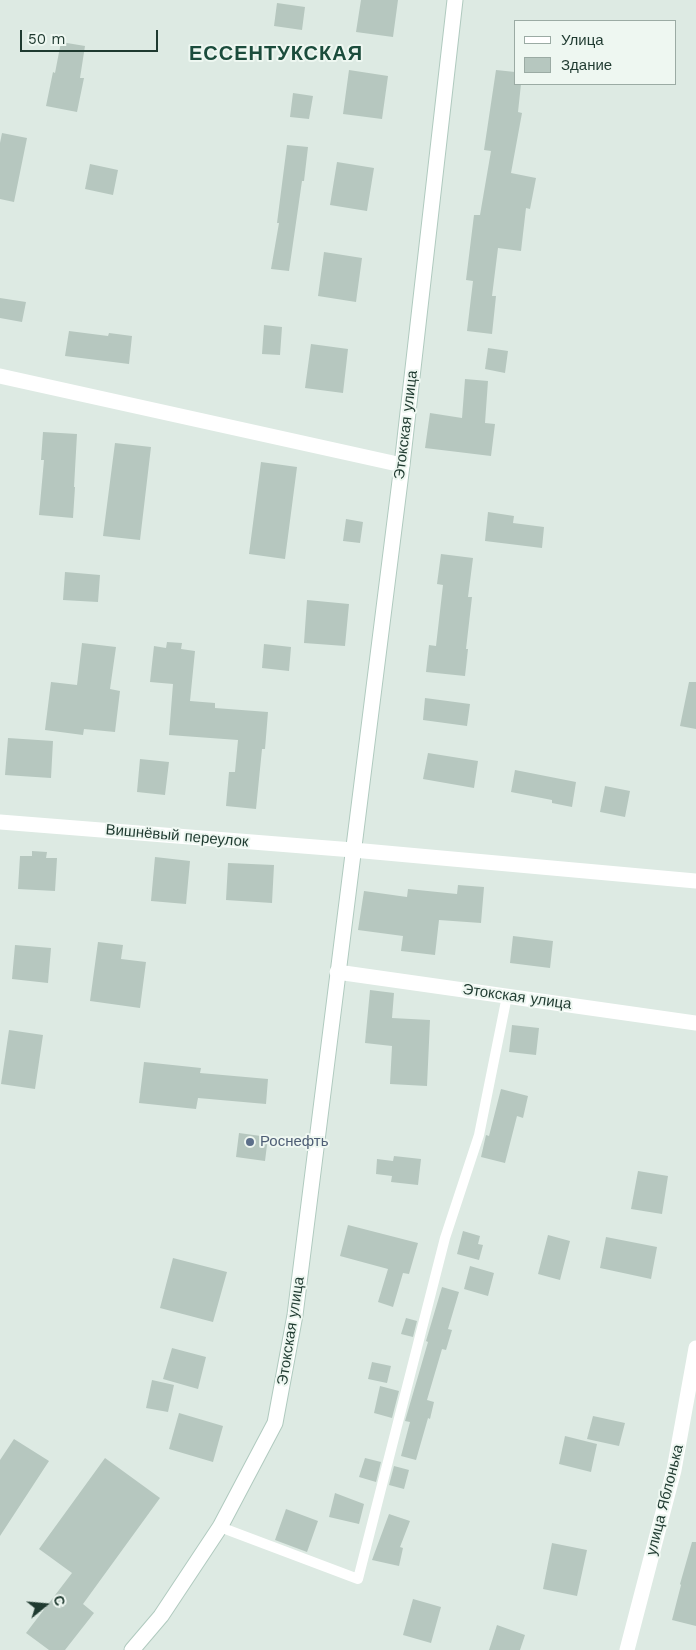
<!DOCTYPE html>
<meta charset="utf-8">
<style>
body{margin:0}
#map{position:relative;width:696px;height:1650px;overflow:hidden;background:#ddeae3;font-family:"Work Sans",sans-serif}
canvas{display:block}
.legend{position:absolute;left:514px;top:20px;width:162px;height:65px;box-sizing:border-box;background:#eef7f1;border:1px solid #9baba4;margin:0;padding:6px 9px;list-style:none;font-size:15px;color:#1f3a30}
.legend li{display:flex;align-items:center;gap:10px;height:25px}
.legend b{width:25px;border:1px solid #9baba4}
.north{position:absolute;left:20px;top:1580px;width:50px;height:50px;-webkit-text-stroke:4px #eef7f1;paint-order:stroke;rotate:73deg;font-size:14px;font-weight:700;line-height:20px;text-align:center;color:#1f3a30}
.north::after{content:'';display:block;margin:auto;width:18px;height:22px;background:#1f3a30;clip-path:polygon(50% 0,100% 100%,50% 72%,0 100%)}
.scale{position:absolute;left:20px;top:30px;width:138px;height:22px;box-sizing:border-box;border:2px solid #1f3a30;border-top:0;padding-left:6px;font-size:15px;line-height:18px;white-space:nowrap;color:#1f3a30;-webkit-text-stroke:4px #eef7f1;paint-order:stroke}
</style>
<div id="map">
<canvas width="696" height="1650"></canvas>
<ul class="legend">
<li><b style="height:6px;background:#fff"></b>Улица</li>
<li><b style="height:14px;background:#b6c7bf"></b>Здание</li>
</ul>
<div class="north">С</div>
<div class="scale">50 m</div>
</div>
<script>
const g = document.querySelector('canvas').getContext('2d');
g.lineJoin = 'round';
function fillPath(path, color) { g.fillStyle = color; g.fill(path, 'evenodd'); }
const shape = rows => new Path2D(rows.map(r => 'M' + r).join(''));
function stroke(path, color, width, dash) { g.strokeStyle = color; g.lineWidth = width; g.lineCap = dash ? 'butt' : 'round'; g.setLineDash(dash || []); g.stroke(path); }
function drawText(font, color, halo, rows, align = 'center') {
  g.font = font + ' "Work Sans",sans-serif'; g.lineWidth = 4; g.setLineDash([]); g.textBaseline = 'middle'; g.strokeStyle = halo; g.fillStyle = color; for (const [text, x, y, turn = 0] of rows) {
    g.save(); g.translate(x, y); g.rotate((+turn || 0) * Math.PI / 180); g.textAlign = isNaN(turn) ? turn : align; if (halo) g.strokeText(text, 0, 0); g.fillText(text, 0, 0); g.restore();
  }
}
const building = shape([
 [361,0,398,0,393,37,356,32],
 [277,3,305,7,302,30,274,26],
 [61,42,85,46,80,78,84,78,77,112,46,106,53,72,55,73],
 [349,70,388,76,382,119,343,114],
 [496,70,515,72,515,84,521,84,518,112,522,113,511,173,536,178,530,209,526,208,521,251,498,248,492,296,496,296,492,334,467,331,473,281,466,280,474,215,480,215,491,151,484,150],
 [293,93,313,96,309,119,290,117],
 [2,133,27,138,14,202,0,199,0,143],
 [287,145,308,147,304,181,302,181,289,271,271,269,279,223,277,223],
 [337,162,374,168,367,211,330,205],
 [90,164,118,170,113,195,85,189],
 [324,252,362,258,356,302,318,296],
 [0,298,26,302,22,322,0,318],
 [264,325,282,327,280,355,262,354],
 [69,331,108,336,109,333,132,336,129,364,65,356],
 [311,344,348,349,343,393,305,388],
 [488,348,508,351,505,373,485,369],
 [465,379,488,381,485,423,495,424,491,456,425,448,430,413,462,418],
 [43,432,77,434,74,487,75,487,73,518,39,515,44,460,41,460],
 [115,443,151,447,140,540,103,536],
 [261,462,297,467,285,559,249,554],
 [488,512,514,516,513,523,544,527,542,548,485,541],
 [346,519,363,522,360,543,343,541],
 [441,554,473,558,468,597,472,597,466,649,468,649,465,676,426,672,429,645,436,646,443,585,437,584],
 [65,572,100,575,98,602,63,600],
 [307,600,349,604,345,646,304,643],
 [167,642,182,643,181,649,195,651,190,701,215,703,215,708,268,712,265,749,262,749,256,809,226,806,229,772,235,772,238,740,169,735,173,684,150,682,154,646,166,648],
 [82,643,116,647,110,689,120,691,115,732,84,729,83,735,45,730,51,682,77,685],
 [264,644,291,647,289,671,262,668],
 [689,682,696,682,696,729,680,726],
 [425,698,470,704,467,726,423,720],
 [8,738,53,741,51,778,5,775],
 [428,753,478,761,474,788,423,779],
 [140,759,169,762,165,795,137,792],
 [515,770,576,782,572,807,552,803,552,800,511,792],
 [605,786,630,791,625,817,600,812],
 [32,851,47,852,46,858,57,858,55,891,18,889,20,856,32,856],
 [155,857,190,861,186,904,151,901],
 [228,863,274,865,272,903,226,900],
 [458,885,484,887,481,923,439,920,435,955,401,951,403,936,358,930,364,891,407,897,408,889,457,894],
 [513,936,553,941,550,968,510,963],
 [98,942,123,945,121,959,146,962,140,1008,90,1001],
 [15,945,51,948,48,983,12,979],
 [370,990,394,993,392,1018,430,1020,427,1086,390,1084,392,1046,365,1043],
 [512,1025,539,1028,536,1055,509,1052],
 [9,1030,43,1035,35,1089,1,1084],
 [144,1062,201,1068,200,1073,268,1079,266,1104,198,1098,196,1109,139,1103],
 [501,1089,528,1096,523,1118,517,1116,505,1163,481,1157,486,1135,489,1136],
 [239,1133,268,1137,265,1161,236,1157],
 [394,1156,421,1159,418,1185,391,1182,392,1176,376,1174,377,1159,393,1161],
 [638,1171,668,1176,662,1214,631,1209],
 [348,1225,418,1243,409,1274,403,1273,393,1307,378,1302,388,1269,340,1256],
 [463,1231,480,1236,478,1244,483,1245,479,1260,457,1254],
 [548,1235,570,1241,560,1280,538,1274],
 [606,1237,657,1247,651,1279,600,1268],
 [173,1258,227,1272,213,1322,160,1308],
 [470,1266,494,1273,488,1296,464,1289],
 [442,1287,459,1292,448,1329,452,1330,446,1350,442,1349,427,1400,434,1402,430,1419,428,1418,416,1460,401,1456,410,1422,405,1421,428,1342,426,1341],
 [406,1318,417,1321,413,1337,401,1334],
 [172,1348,206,1357,198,1389,163,1379],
 [372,1362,391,1366,387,1383,368,1379],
 [152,1380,174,1385,168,1412,146,1408],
 [380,1386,399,1391,392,1418,374,1413],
 [179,1413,223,1426,213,1462,169,1449],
 [593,1416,625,1423,619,1446,587,1439],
 [565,1436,597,1444,591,1472,559,1464],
 [14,1439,49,1461,0,1536,0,1460],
 [105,1458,160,1498,83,1604,94,1613,65,1650,49,1650,26,1633,72,1573,39,1549],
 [365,1458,381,1462,376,1482,359,1477],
 [394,1466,409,1470,404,1489,389,1485],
 [335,1493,364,1504,359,1524,329,1517],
 [286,1509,318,1521,307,1552,275,1540],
 [389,1514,410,1521,400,1547,403,1548,399,1566,372,1560],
 [692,1542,696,1542,696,1626,672,1620,681,1585,680,1584],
 [552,1543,587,1550,577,1596,543,1589],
 [413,1599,441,1607,431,1643,403,1635],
 [497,1625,525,1635,520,1650,489,1650]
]);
const lane = shape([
 [220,1527,358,1579,445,1238,479,1135,507,996]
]);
const street = shape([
 [0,376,402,465],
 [0,822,353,850,696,881],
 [337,972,696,1023],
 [627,1650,674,1470,696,1348]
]);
const secondary = shape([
 [132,1650,161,1616,220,1527,275,1423,295,1315,402,465,455,0]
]);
const markers = [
 [250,1142,5,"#5c6f8a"]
];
const streetNames = [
 ["Этокская улица",406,425,-83],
 ["Вишнёвый переулок",177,836,5],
 ["Этокская улица",517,997,8],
 ["Этокская улица",291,1331,-81],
 ["улица Яблонька",665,1500,-76]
];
const serviceNames = [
 ["Роснефть",260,1142]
];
const districtNames = [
 ["ЕССЕНТУКСКАЯ",276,54]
];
fillPath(building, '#b6c7bf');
stroke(secondary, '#b0cabf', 17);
stroke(lane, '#fff', 10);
stroke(street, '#fff', 15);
stroke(secondary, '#fff', 15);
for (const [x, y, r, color] of markers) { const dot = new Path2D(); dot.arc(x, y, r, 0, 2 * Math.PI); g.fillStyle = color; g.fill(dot); stroke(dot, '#eef7f1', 2); }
drawText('15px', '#1f3a30', '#eef7f1', streetNames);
drawText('15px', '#4e5e75', '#eef7f1', serviceNames, 'left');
g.letterSpacing = '1px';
drawText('bold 20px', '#1b4c3c', '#eef7f1', districtNames);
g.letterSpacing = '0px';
</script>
